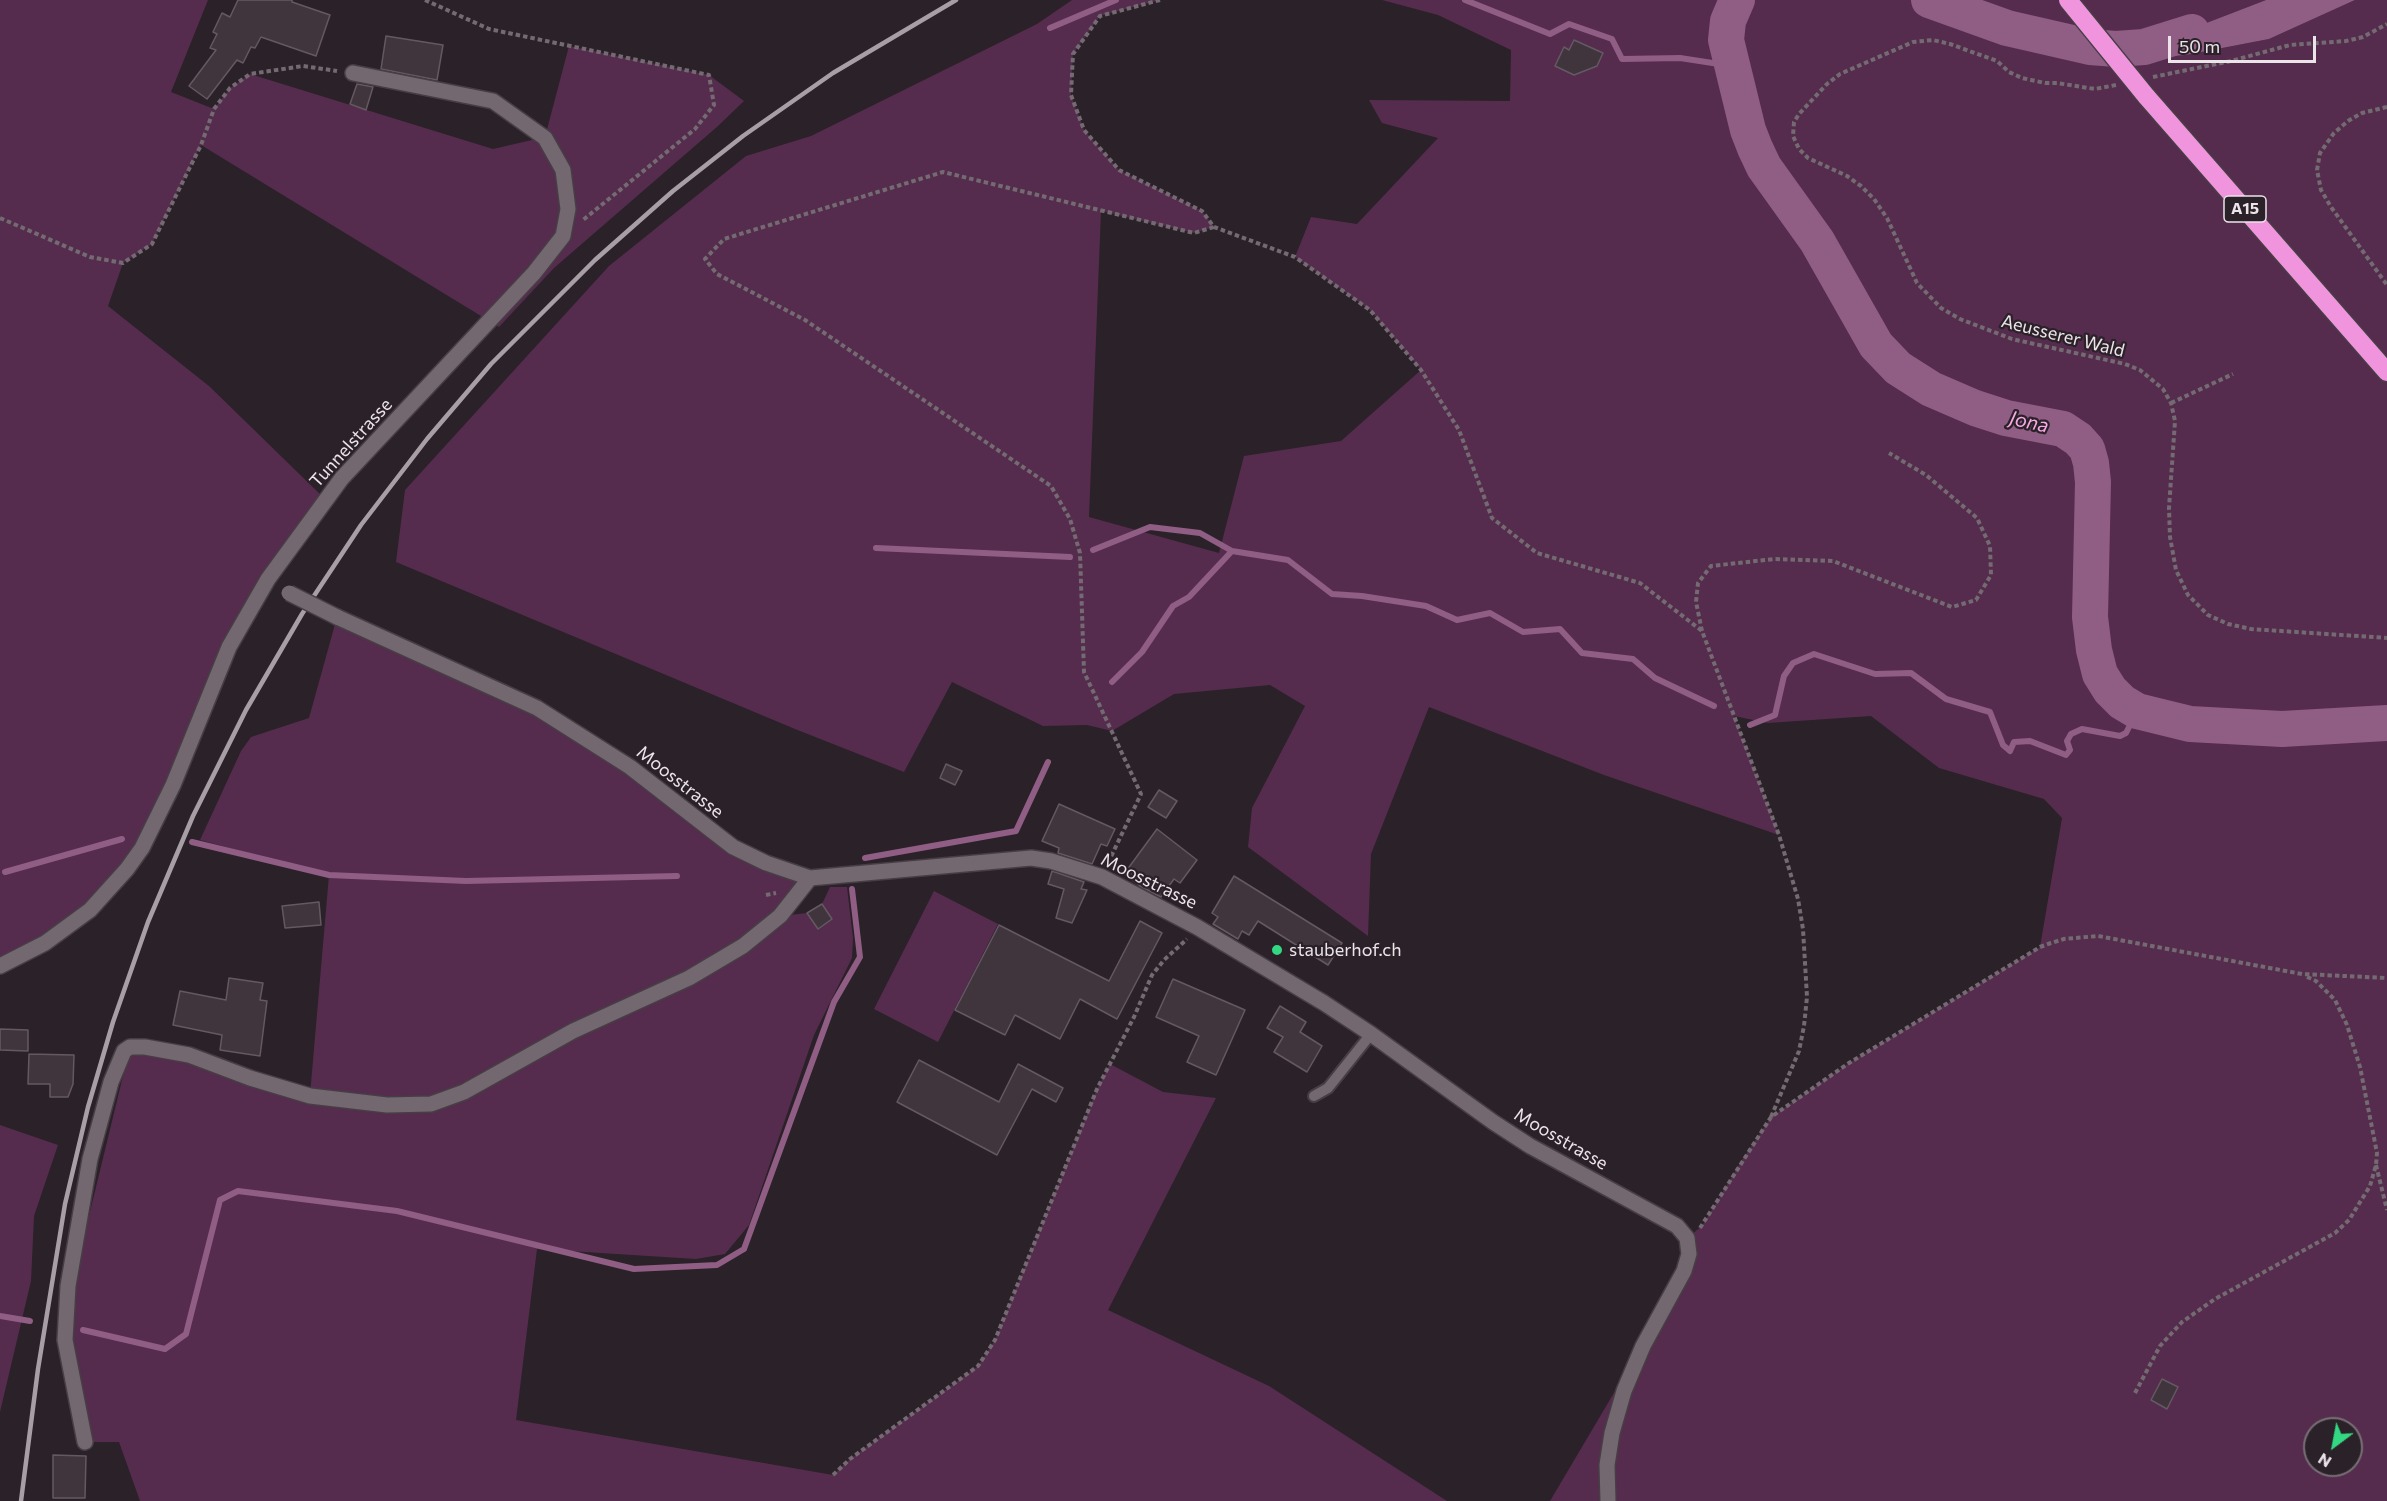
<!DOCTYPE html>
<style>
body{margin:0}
#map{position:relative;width:2387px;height:1501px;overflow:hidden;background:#2b2128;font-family:Commissioner,sans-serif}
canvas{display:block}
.north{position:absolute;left:2303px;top:1417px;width:60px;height:60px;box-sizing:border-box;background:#2b2128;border:2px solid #786f75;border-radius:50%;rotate:212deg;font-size:16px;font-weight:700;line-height:24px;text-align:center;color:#ebe4e9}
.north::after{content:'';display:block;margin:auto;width:21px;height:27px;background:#32d882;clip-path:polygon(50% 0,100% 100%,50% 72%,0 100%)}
.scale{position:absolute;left:2168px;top:36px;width:148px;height:27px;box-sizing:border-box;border:3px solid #ebe4e9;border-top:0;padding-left:8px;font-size:18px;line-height:21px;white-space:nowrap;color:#ebe4e9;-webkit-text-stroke:4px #2b2128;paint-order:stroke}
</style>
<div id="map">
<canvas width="2387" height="1501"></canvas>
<div class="north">N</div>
<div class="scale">50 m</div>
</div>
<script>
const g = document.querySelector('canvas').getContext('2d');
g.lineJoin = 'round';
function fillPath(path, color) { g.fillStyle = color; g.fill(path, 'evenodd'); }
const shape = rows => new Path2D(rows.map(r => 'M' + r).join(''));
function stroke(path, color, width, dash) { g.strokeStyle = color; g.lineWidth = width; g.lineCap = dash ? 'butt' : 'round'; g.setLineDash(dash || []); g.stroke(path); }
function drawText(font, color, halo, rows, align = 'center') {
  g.font = font + ' Commissioner,sans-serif'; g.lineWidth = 4.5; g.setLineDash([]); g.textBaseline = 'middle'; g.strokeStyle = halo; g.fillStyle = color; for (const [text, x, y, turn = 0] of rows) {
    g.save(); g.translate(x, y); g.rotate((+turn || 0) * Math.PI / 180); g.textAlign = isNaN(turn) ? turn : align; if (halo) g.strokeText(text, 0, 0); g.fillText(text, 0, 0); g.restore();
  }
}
const green = shape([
 [0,0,208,0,171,92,214,109,230,88,250,74,493,149,545,137,569,46,709,75,744,101,718,126,554,268,499,327,201,145,152,244,123,263,108,306,209,386,326,500,268,579,142,848,107,892,0,966],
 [1072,0,1160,0,1100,16,1073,54,1071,95,1084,130,1119,170,1202,211,1214,227,1194,233,1101,211,1089,517,1219,553,1244,456,1341,441,1421,370,1370,310,1295,257,1311,217,1357,224,1438,138,1382,123,1369,100,1510,101,1511,50,1438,15,1382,0,2266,0,2144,47,2186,55,2269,39,2355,0,2387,0,2387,1501,1550,1501,1676,1288,1687,1238,1702,1226,1742,1160,1771,1117,1849,1063,2040,947,2062,818,2044,799,1939,768,1871,716,1768,723,1734,716,1779,835,1604,775,1429,707,1371,854,1368,936,1248,847,1252,808,1305,706,1270,685,1174,694,1112,731,1087,725,1043,726,952,682,904,772,795,729,396,562,405,490,609,266,746,156,811,136,1037,24],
 [2315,1429,2351,1429,2351,1465,2315,1465],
 [337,617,537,708,733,847,810,878,781,916,807,913,822,904,830,887,847,887,853,938,852,958,814,1035,749,1225,725,1254,696,1259,537,1249,516,1420,833,1475,850,1459,978,1366,995,1340,1097,1089,1110,1064,1163,1092,1216,1098,1108,1310,1269,1386,1447,1501,140,1501,119,1442,85,1442,64,1319,130,1047,145,1047,310,1095,329,875,200,840,241,751,251,737,309,718],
 [934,891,998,924,938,1042,874,1009],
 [0,1125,58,1145,34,1216,31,1281,0,1412]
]);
const water = shape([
 [2266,0,2355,0,2269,39,2186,55,2167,56,2144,47]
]);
const stream = shape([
 [1465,0,1550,34,1569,24,1612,39,1622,59,1680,58,1732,66],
 [1050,28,1116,0],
 [876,548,1070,557],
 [1093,550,1150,527,1200,533,1232,551],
 [1112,682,1142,652,1173,606,1189,597,1232,551,1288,560,1332,594,1362,596,1426,606,1457,620,1490,613,1523,632,1560,629,1582,653,1633,659,1655,678,1714,706],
 [1750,725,1775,715,1784,676,1793,663,1814,654,1875,674,1911,673,1946,699,1990,712,2003,745,2010,751,2014,742,2030,741,2066,755,2070,750,2067,741,2071,734,2082,729,2120,736,2126,733,2137,711],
 [192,842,329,875,466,881,677,876],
 [865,858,1016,831,1048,762],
 [5,872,122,839],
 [0,1316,30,1321],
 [83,1330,165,1349,186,1334,220,1200,238,1191,397,1211,634,1269,717,1265,744,1249,834,1002,860,957,852,889]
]);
const river = shape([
 [1737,0,1728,21,1726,40,1748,130,1755,148,1764,167,1817,241,1876,345,1898,368,1931,389,1975,408,2006,418,2063,429,2078,439,2087,449,2091,463,2093,482,2090,617,2094,650,2100,674,2110,690,2122,702,2137,711,2190,724,2282,729,2387,723],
 [1929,0,2007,28,2090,47,2116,49,2144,47,2192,32]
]);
const building = shape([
 [238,0,292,0,292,2,330,15,316,56,261,37,255,48,251,47,243,63,237,60,207,99,189,86,216,50,210,48,217,34,213,32,222,13,230,17,238,0],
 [386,36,443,45,437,80,381,69,386,36],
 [1574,40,1603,53,1597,66,1574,75,1555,66,1564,47,1569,50,1574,40],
 [357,84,373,87,366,110,350,104,357,84],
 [946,764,962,771,955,785,940,778,946,764],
 [1159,790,1177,801,1166,818,1148,807,1159,790],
 [1059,804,1115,829,1107,846,1101,844,1092,864,1058,853,1059,848,1042,841,1059,804],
 [1157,829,1197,860,1180,883,1174,879,1161,897,1140,886,1124,874,1157,829],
 [1052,871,1084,882,1081,889,1087,890,1072,923,1056,918,1064,889,1048,884,1052,871],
 [1234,876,1342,943,1328,965,1258,921,1249,935,1242,931,1238,939,1213,924,1218,917,1212,913,1234,876],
 [319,902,321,925,285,928,282,906,319,902],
 [822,904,832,919,818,929,807,913,822,904],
 [1140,921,1162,933,1117,1019,1080,999,1060,1039,1015,1015,1005,1035,955,1010,999,925,1109,981,1140,921],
 [229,978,263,983,260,1000,267,1001,260,1056,220,1050,222,1035,173,1025,180,991,226,1000,229,978],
 [1173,979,1245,1010,1216,1075,1187,1062,1199,1036,1156,1017,1173,979],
 [1280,1006,1306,1022,1300,1032,1322,1046,1307,1072,1274,1052,1283,1037,1267,1028,1280,1006],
 [0,1029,28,1030,28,1051,0,1050,0,1029],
 [29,1054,74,1055,73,1084,68,1097,50,1097,50,1084,28,1084,29,1054],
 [919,1060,999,1102,1018,1064,1063,1088,1056,1102,1032,1089,997,1155,897,1102,919,1060],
 [2162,1379,2178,1387,2167,1409,2151,1400,2162,1379],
 [53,1455,86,1456,85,1498,53,1498,53,1455]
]);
const path = shape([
 [425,0,489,29,709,75,714,105,695,129,583,220],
 [1160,0,1100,16,1073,54,1071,95,1084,130,1119,170,1202,211,1214,227,1295,257,1370,310,1421,370,1459,430,1492,518,1537,553,1640,583,1702,631,1779,835,1798,899,1803,929,1807,997,1804,1026,1799,1051,1771,1117],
 [2153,77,2231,61,2290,45,2346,41,2363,37,2387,24],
 [2116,85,2095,89,2057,83,2045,83,2022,78,2009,72,1997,61,1950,44,1933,40,1913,42,1840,74,1827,84,1799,114,1794,122,1793,136,1799,149,1808,158,1847,176,1861,186,1874,199,1887,218,1917,283,1941,308,1960,319,2012,339,2125,364,2140,370,2163,389,2171,403,2175,421,2169,508,2170,537,2176,570,2188,595,2208,615,2228,624,2251,629,2387,638],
 [2387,107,2362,113,2348,121,2334,133,2320,153,2317,170,2321,190,2331,207,2387,285],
 [0,218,90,257,123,263,152,244,201,145,214,109,230,88,250,74,303,66,337,71],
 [2171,403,2233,374],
 [1702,631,1696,602,1698,583,1711,566,1774,559,1833,561,1952,607,1976,600,1991,575,1990,546,1977,518,1926,475,1889,453],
 [1108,863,1141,794,1084,672,1080,553,1070,519,1051,486,805,320,717,274,705,259,724,239,943,172,1194,233,1214,227],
 [766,895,776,893],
 [2376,1165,2387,1210],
 [1700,1228,1771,1117,1849,1063,2040,947,2051,943,2064,939,2098,936,2302,974,2387,978],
 [2135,1393,2160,1346,2182,1322,2215,1299,2335,1233,2349,1220,2370,1186,2376,1165,2377,1153,2360,1067,2347,1025,2335,1000,2316,981,2305,976],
 [833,1475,850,1459,978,1366,995,1340,1097,1089,1134,1017,1152,975,1164,960,1187,939]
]);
const lane = shape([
 [1314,1096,1328,1088,1371,1034]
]);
const street = shape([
 [337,617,537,708,630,767,733,847,766,863,810,878,1031,858,1051,861,1102,877,1197,927,1324,1003,1371,1034,1493,1122,1530,1146,1677,1226,1687,1238,1689,1254,1684,1271,1643,1346,1624,1391,1612,1433,1607,1465,1608,1501],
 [0,966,45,943,90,910,127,869,142,848,173,785,229,647,268,579,342,478,534,273,563,236,568,209,563,170,545,138,493,101,353,73],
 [85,1442,65,1340,68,1286,90,1159,111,1082,124,1051,130,1047,145,1047,189,1055,250,1078,310,1096,387,1105,431,1104,464,1092,573,1031,689,978,743,946,780,916,810,878]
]);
const highway = shape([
 [2146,96,2387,372]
]);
const rail = shape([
 [21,1501,38,1369,65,1204,88,1107,113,1022,148,922,193,816,246,710,302,614,361,525,427,439,491,364,595,260,673,191,743,136,833,73,956,0]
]);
const streetBridge = shape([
 [289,593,337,617]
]);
const highwayBridge = shape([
 [2068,0,2146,96]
]);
const markers = [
 [1277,950,6,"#32d882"]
];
const shields = [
 [2245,209,42]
];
const shieldNames = [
 ["A15",2245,209]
];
const streetNames = [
 ["Aeusserer Wald",2063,336,14],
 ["Tunnelstrasse",351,443,-48],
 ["Moosstrasse",680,782,38],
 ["Moosstrasse",1149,881,26],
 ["Moosstrasse",1561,1139,30]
];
const poiNames = [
 ["stauberhof.ch",1289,950]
];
const waterNames = [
 ["Jona",2029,422,12]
];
fillPath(green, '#552c4d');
fillPath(water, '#905d85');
stroke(stream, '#905d85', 6);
stroke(river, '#905d85', 36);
fillPath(building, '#40353d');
stroke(building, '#645962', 1.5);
stroke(lane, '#473e45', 14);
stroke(street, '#473e45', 18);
stroke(highway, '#473e45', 21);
stroke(path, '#736b71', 4, [4.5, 3]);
stroke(lane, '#736770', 10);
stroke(street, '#736770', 15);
stroke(highway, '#f095dd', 18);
stroke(rail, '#a79fa5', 4.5);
stroke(streetBridge, '#473e45', 18, []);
stroke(highwayBridge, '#473e45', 21, []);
stroke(streetBridge, '#736770', 15);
stroke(highwayBridge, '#f095dd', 18);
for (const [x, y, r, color] of markers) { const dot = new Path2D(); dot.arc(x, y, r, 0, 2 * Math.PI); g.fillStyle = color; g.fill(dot); stroke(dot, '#2b2128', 2); }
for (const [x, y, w] of shields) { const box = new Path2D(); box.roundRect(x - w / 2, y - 13, w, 26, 4.5); g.fillStyle = '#2b2128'; g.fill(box); stroke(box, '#ebe4e9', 1.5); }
drawText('bold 16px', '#ebe4e9', null, shieldNames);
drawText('18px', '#ebe4e9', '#2b2128', streetNames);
drawText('18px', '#ebe4e9', '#2b2128', poiNames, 'left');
drawText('italic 20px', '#f6a9e5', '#2b2128', waterNames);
</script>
